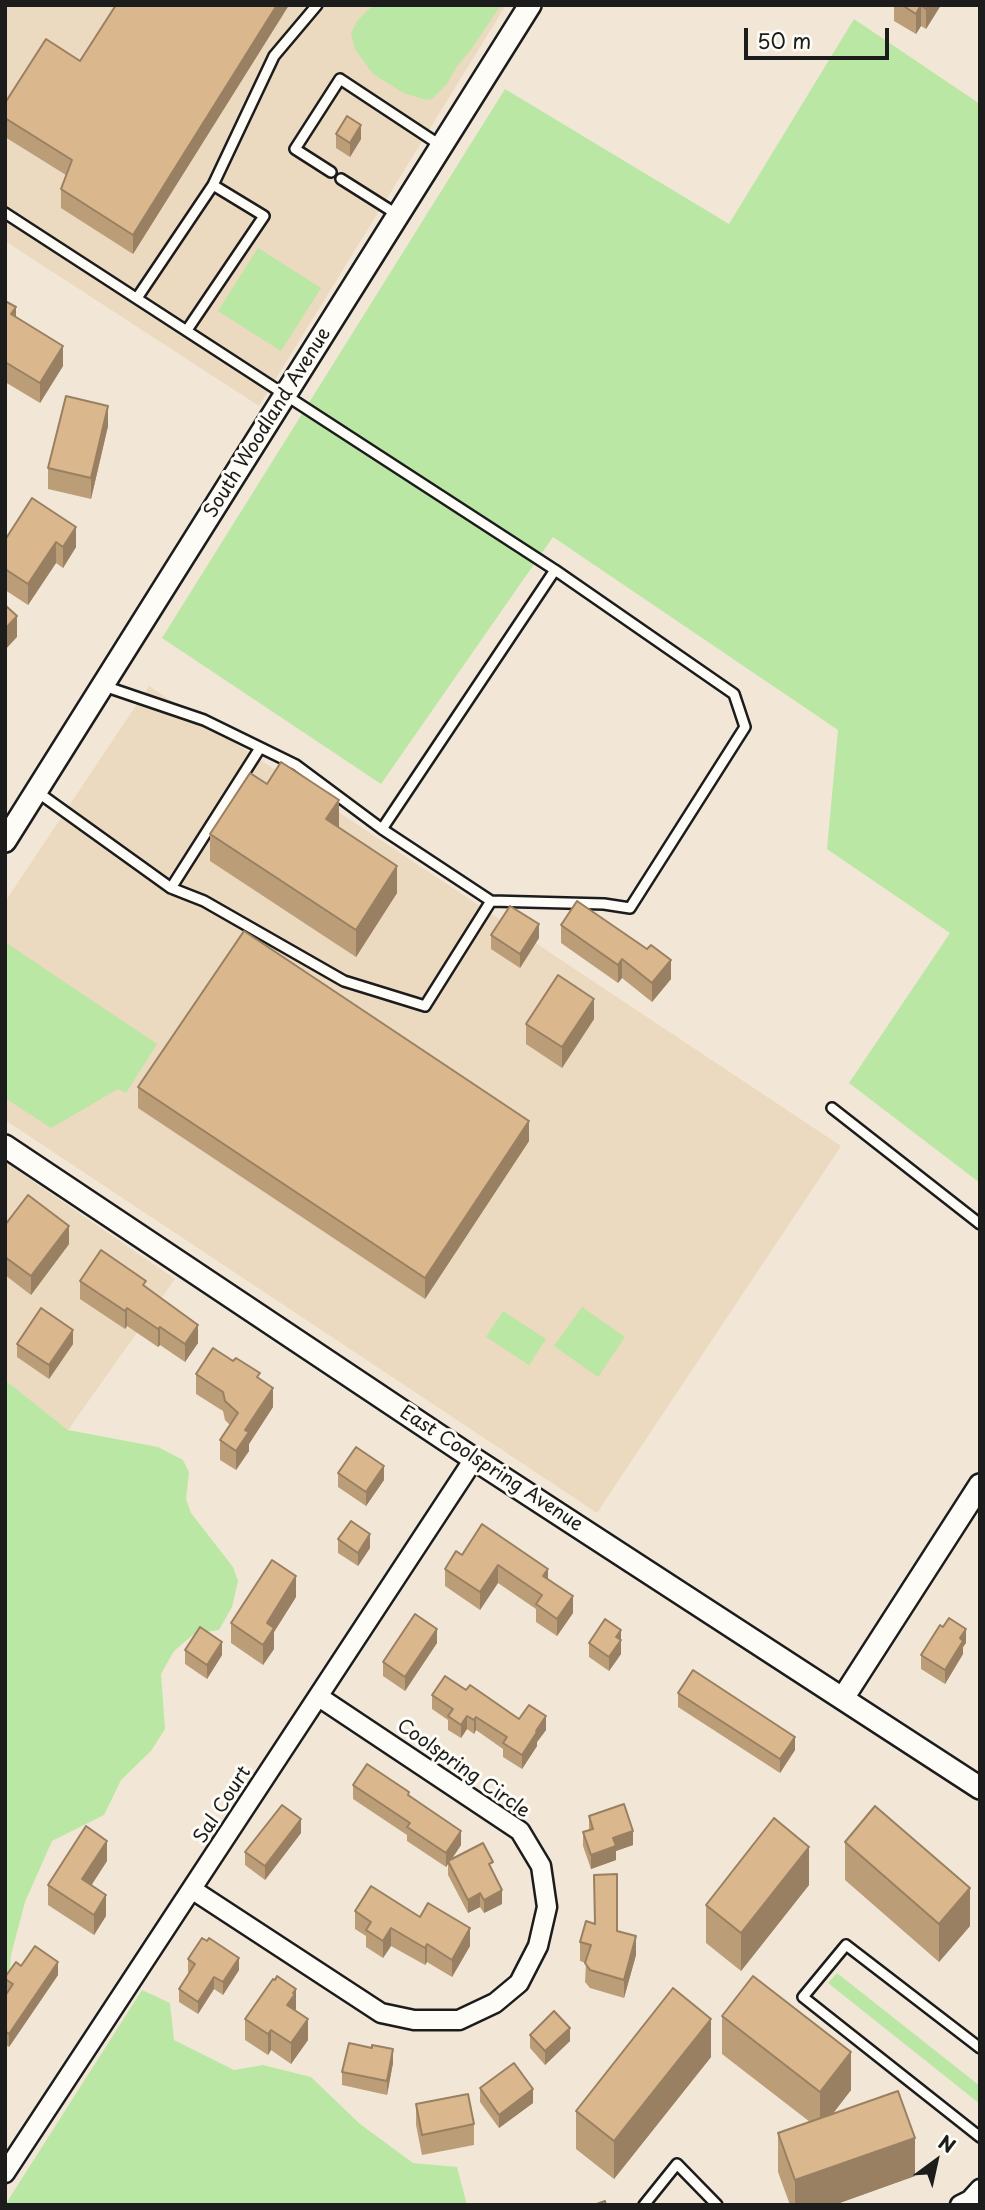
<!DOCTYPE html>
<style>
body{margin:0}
#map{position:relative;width:985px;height:2210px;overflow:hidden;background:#f2e7d7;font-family:"Playpen Sans",sans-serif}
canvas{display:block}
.frame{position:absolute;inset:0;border:7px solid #1c1c1c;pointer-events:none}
.north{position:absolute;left:901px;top:2126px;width:70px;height:70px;-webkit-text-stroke:5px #fdfcf7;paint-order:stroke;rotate:33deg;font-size:19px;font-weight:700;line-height:28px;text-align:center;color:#1c1c1c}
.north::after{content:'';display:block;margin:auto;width:24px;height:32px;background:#1c1c1c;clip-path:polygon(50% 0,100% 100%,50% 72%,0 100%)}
.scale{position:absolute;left:744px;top:28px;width:145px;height:32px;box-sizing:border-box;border:4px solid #1c1c1c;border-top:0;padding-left:9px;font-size:21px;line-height:24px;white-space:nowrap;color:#1c1c1c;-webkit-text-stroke:5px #fdfcf7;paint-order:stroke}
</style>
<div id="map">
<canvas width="985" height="2210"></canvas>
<div class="frame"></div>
<div class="north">N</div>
<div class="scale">50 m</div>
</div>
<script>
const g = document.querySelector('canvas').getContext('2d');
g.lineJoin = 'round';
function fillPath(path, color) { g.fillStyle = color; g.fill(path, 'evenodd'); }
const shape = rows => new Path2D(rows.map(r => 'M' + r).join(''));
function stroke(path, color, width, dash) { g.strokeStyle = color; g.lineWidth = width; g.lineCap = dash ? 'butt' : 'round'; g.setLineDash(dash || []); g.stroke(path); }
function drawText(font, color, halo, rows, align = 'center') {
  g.font = font + ' "Playpen Sans",sans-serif'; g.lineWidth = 6; g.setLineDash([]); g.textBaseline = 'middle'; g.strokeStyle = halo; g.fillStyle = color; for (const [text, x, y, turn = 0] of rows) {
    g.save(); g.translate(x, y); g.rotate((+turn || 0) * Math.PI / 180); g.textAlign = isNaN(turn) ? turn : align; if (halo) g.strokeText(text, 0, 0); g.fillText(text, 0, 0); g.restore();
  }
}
const built = shape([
 [5,5,506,5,259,406,5,241],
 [149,686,841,1146,597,1513,5,1120,5,902],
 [5,1162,175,1279,68,1430,5,1380]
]);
const green = shape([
 [373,5,501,5,470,51,457,66,447,84,432,99,426,100,404,93,373,74,355,49,351,34,357,21],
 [854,19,980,104,980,1183,849,1083,950,933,827,849,838,730,553,537,381,784,162,638,505,89,729,224],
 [258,248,321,288,281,351,218,311],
 [5,942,157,1044,126,1093,118,1089,51,1128,5,1098],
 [582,1307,625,1337,598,1377,554,1346],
 [503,1311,546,1339,529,1365,486,1337],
 [5,1380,68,1430,158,1447,183,1460,189,1472,186,1499,191,1513,233,1567,238,1581,232,1607,219,1630,194,1634,174,1651,161,1674,165,1729,151,1751,121,1780,104,1815,52,1841,25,1902,11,1955,9,1981,5,1988],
 [837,1973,980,2086,980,2104,828,1983],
 [142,1990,170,2003,174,2040,234,2070,263,2065,311,2077,360,2124,413,2163,457,2167,467,2205,5,2205]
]);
const service = shape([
 [331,172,295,149,340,79,440,145],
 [341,179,398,215],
 [213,185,274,56,317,5],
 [5,213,555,570],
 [137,298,213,185,264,216,187,330],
 [104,686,204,720,296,765,382,829,555,570,734,694,745,727,630,908,604,904,491,901,382,829],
 [36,791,171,888,204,901,344,981,425,1006,491,901],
 [171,888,260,748],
 [832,1108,980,1224],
 [980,2048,846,1945,803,1997,980,2137],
 [644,2205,677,2164,717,2205]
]);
const minor = shape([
 [193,1890,381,2013,414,2020,459,2020,495,2003,519,1983,538,1946,547,1907,541,1866,520,1831,319,1697],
 [5,2173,474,1459],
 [960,2205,970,2200,980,2189]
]);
const tertiary = shape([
 [5,841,530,5],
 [5,1146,474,1459,980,1788],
 [843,1698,980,1485]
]);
const wall = shape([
 [116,5,289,5,133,254,61,208,61,189,66,175,5,137,5,103,80,61],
 [894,5,941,5,926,29,921,26,916,34,894,21],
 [336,134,361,139,350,157,336,148],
 [5,301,16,317,63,366,40,403,5,382],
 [108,426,91,499,48,489,48,468],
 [32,498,76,547,63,568,56,563,28,605,5,590,5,540],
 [267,784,339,826,338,828,397,893,356,957,210,861,210,834],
 [561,925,671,979,652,1002,622,978,618,983,561,943],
 [491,935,539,938,520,968,491,949],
 [594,1019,562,1068,526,1044,526,1024],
 [138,1087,529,1141,425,1299,138,1108],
 [5,1225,69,1244,31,1295,5,1275],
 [80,1281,146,1287,198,1343,185,1362,160,1345,158,1347,127,1326,125,1329,80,1299],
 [17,1344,73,1344,49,1379,17,1357],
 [196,1374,260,1379,273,1407,249,1444,249,1451,236,1470,220,1460,220,1440,230,1425,225,1420,223,1411,196,1394],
 [338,1473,384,1480,366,1506,338,1487],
 [338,1539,370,1548,358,1566,338,1553],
 [462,1555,548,1580,573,1613,557,1636,536,1622,536,1609,498,1583,480,1610,445,1586,445,1569],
 [296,1597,274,1632,274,1649,263,1665,231,1643,231,1623],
 [437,1643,405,1691,383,1676,383,1662],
 [589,1643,621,1643,621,1654,609,1671,589,1657],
 [966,1643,963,1647,963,1654,945,1684,921,1669,921,1655],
 [185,1650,222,1655,207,1679,185,1664],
 [466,1690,519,1719,546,1730,537,1742,537,1746,522,1769,503,1757,503,1749,476,1730,474,1734,467,1729,461,1738,448,1730,448,1720,432,1709,432,1695],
 [678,1693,795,1750,780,1773,678,1707],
 [353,1785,409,1796,461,1845,451,1860,493,1872,502,1904,484,1913,480,1907,468,1913,448,1875,448,1864,446,1867,407,1841,407,1835,353,1799],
 [589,1816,633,1845,616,1851,616,1860,591,1869,583,1846,583,1832,589,1830],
 [301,1833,265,1880,245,1865,245,1852],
 [845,1842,970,1926,939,1962,845,1880],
 [107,1861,91,1885,106,1916,94,1935,48,1905,48,1885],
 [809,1885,741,1971,706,1943,706,1905],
 [355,1911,420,1917,470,1946,452,1977,427,1962,425,1965,391,1946,383,1958,366,1947,366,1936,355,1929],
 [617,1931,636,1955,624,1998,590,1988,585,1982,586,1963,580,1961,580,1942],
 [188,1959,239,1970,223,1995,214,1989,198,2014,179,2002,179,1989,190,1973,188,1972],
 [21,1966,58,1975,9,2047,5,2045,5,1996,7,1994,5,1992,5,1977],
 [296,2009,295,2010,308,2040,291,2064,271,2050,268,2055,245,2040,245,2019],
 [722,2016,851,2090,832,2115,915,2176,834,2205,790,2205,778,2172,778,2133,810,2122,722,2054],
 [530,2035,570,2041,545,2065,530,2048],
 [372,2048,393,2063,387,2095,342,2085,342,2072],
 [711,2057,614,2179,576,2149,576,2111],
 [480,2088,533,2103,499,2128,480,2102],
 [416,2104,474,2124,474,2145,422,2155,416,2125]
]);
const shadedWall = shape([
 [277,5,289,5,133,254,133,235],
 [921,5,921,26,916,34,916,14],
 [928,5,941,5,926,29,926,9],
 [361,125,361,139,350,157,350,143],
 [16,307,16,327,11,314],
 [63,346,63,366,40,403,40,383],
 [108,406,108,426,91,499,91,478],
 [76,527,76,547,63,568,63,547],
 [56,542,56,563,28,605,28,584],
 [17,616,17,637,5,650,5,629],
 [339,800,339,826,326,846,326,819],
 [397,866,397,893,356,957,356,930],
 [539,924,539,938,520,968,520,954],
 [622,959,622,978,618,983,618,965],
 [671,960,671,979,652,1002,652,983],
 [594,999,594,1019,562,1068,562,1047],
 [529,1121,529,1141,425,1299,425,1278],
 [69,1226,69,1244,31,1295,31,1276],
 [127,1308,127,1326,125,1329,125,1311],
 [198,1325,198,1343,185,1362,185,1344],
 [160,1327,160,1345,158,1347,158,1329],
 [73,1330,73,1344,49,1379,49,1365],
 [273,1388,273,1407,249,1444,249,1451,236,1470,236,1451,245,1430],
 [384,1466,384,1480,366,1506,366,1492],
 [370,1534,370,1548,358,1566,358,1553],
 [498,1565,498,1583,480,1610,480,1592],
 [548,1569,548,1586,543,1576],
 [296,1576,296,1597,274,1632,274,1649,263,1665,263,1645,267,1623],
 [573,1596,573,1613,557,1636,557,1619],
 [437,1629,437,1643,405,1691,405,1677],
 [966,1629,966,1643,963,1647,963,1654,945,1684,945,1670,960,1638],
 [621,1630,621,1654,609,1671,609,1657,616,1637],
 [222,1642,222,1655,207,1679,207,1665],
 [467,1716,467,1729,461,1738,461,1725],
 [546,1716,546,1730,537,1742,537,1746,522,1769,522,1755],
 [476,1717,476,1730,474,1734,474,1720],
 [795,1737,795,1750,780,1773,780,1759],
 [301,1819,301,1833,265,1880,265,1866],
 [461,1831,461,1845,449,1863,448,1861,448,1864,446,1867,446,1853],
 [633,1831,633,1845,616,1851,616,1860,591,1869,591,1855,613,1838],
 [107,1841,107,1861,82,1900,82,1879],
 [809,1847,809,1885,741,1971,741,1933],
 [970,1888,970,1926,939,1962,939,1924],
 [502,1890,502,1904,484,1913,484,1900],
 [480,1893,480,1907,468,1913,468,1900],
 [106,1895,106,1916,94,1935,94,1915],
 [391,1928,391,1946,383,1958,383,1941],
 [470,1928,470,1946,452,1977,452,1960],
 [636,1936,636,1955,624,1998,624,1980],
 [427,1944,427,1962,425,1965,425,1948],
 [239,1958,239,1970,223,1995,223,1982],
 [58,1962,58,1975,9,2047,9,2034],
 [214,1977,214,1989,198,2014,198,2002],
 [296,1989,296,2009,295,2010,287,2005],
 [308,2019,308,2040,291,2064,291,2043],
 [711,2019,711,2057,614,2179,614,2141],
 [570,2028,570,2041,545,2065,545,2051],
 [271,2030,271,2050,268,2055,268,2034],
 [393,2049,393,2063,387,2095,387,2081],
 [851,2052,851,2090,820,2130,820,2092],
 [533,2089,533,2103,499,2128,499,2115],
 [915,2138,915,2176,834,2205,795,2205,795,2180]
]);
const building = shape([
 [116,5,277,5,133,235,61,189,72,160,5,118,5,103,46,39,80,61,116,5],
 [902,5,928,5,926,9,921,5,916,14,902,5],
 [347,116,361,125,350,143,336,134,347,116],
 [5,301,16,307,11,314,63,346,40,383,5,362,5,301],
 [66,396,108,406,91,478,48,468,66,396],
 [32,498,76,527,63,547,56,542,28,584,5,569,5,540,32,498],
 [5,605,17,616,5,629,5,605],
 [281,762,339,800,326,819,397,866,356,930,210,834,250,773,267,784,281,762],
 [577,901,647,949,651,945,671,960,652,983,622,959,618,965,561,925,577,901],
 [510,906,539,924,520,954,491,935,510,906],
 [244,931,529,1121,425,1278,138,1087,244,931],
 [558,975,594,999,562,1047,526,1024,558,975],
 [28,1195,69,1226,31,1276,5,1257,5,1225,28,1195],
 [101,1250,146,1281,143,1285,198,1325,185,1344,160,1327,158,1329,127,1308,125,1311,80,1281,101,1250],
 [41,1308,73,1330,49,1365,17,1344,41,1308],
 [213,1348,233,1361,236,1358,260,1373,257,1377,273,1388,245,1430,249,1432,236,1451,220,1440,238,1413,225,1401,223,1392,196,1374,213,1348],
 [356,1447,384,1466,366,1492,338,1473,356,1447],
 [351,1521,370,1534,358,1553,338,1539,351,1521],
 [482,1524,548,1569,543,1576,573,1596,557,1619,536,1604,542,1595,498,1565,480,1592,445,1569,456,1551,462,1555,482,1524],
 [272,1560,296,1576,267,1623,274,1628,263,1645,231,1623,272,1560],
 [415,1614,437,1629,405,1677,383,1662,415,1614],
 [949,1618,966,1629,960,1638,963,1641,945,1670,921,1655,940,1625,943,1627,949,1618],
 [605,1619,621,1630,616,1637,621,1640,609,1657,589,1643,605,1619],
 [200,1627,222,1642,207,1665,185,1650,200,1627],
 [693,1670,795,1737,780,1759,678,1693,693,1670],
 [445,1676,466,1690,470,1685,519,1719,529,1705,546,1716,536,1731,537,1732,522,1755,503,1743,507,1737,476,1717,474,1720,467,1716,461,1725,448,1716,453,1709,432,1695,445,1676],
 [367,1764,409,1792,408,1795,461,1831,446,1853,407,1827,410,1823,353,1785,367,1764],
 [624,1804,633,1831,613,1838,616,1846,591,1855,583,1832,593,1829,589,1816,624,1804],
 [282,1805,301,1819,265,1866,245,1852,282,1805],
 [875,1806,970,1888,939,1924,845,1842,875,1806],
 [774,1818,809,1847,741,1933,706,1905,774,1818],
 [86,1826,107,1841,82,1879,106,1895,94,1915,48,1885,86,1826],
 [483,1843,493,1862,489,1864,502,1890,484,1900,480,1893,468,1900,448,1861,483,1843],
 [617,1874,617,1931,636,1936,624,1980,590,1970,585,1963,591,1945,580,1942,586,1921,595,1924,594,1875,617,1874],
 [371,1886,420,1917,428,1903,470,1928,452,1960,427,1944,425,1948,391,1928,383,1941,366,1930,371,1922,355,1911,371,1886],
 [202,1938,207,1941,209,1938,239,1958,223,1982,214,1977,198,2002,179,1989,195,1964,188,1959,202,1938],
 [35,1946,58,1962,9,2034,5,2031,5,1996,13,1984,5,1979,5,1977,16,1962,21,1966,35,1946],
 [277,1976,296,1989,293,1993,295,1994,287,2005,308,2019,291,2043,271,2030,268,2034,245,2019,273,1979,275,1980,277,1976],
 [753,1976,851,2052,820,2092,722,2016,753,1976],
 [673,1988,711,2019,614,2141,576,2111,673,1988],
 [554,2011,570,2028,545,2051,530,2035,554,2011],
 [349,2043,372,2048,372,2045,393,2049,387,2081,342,2072,349,2043],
 [514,2063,533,2089,499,2115,480,2088,514,2063],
 [898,2091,915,2138,795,2180,778,2133,898,2091],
 [468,2094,474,2124,422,2135,416,2104,468,2094],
 [605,2201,606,2205,594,2205,605,2201]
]);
const streetNames = [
 ["South Woodland Avenue",268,423,-58],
 ["East Coolspring Avenue",491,1469,33],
 ["Coolspring Circle",463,1769,35],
 ["Sal Court",223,1805,-57]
];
fillPath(built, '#ebd9c0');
fillPath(green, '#bae7a4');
stroke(service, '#1c1c1c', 14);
stroke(minor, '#1c1c1c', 23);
stroke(tertiary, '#1c1c1c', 26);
stroke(service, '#fdfcf7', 9);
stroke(minor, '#fdfcf7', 18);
stroke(tertiary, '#fdfcf7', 21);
fillPath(wall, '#bb9d78');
fillPath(shadedWall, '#998062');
fillPath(building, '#dab78c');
stroke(building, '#998062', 2);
drawText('19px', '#1c1c1c', '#fdfcf7', streetNames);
</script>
